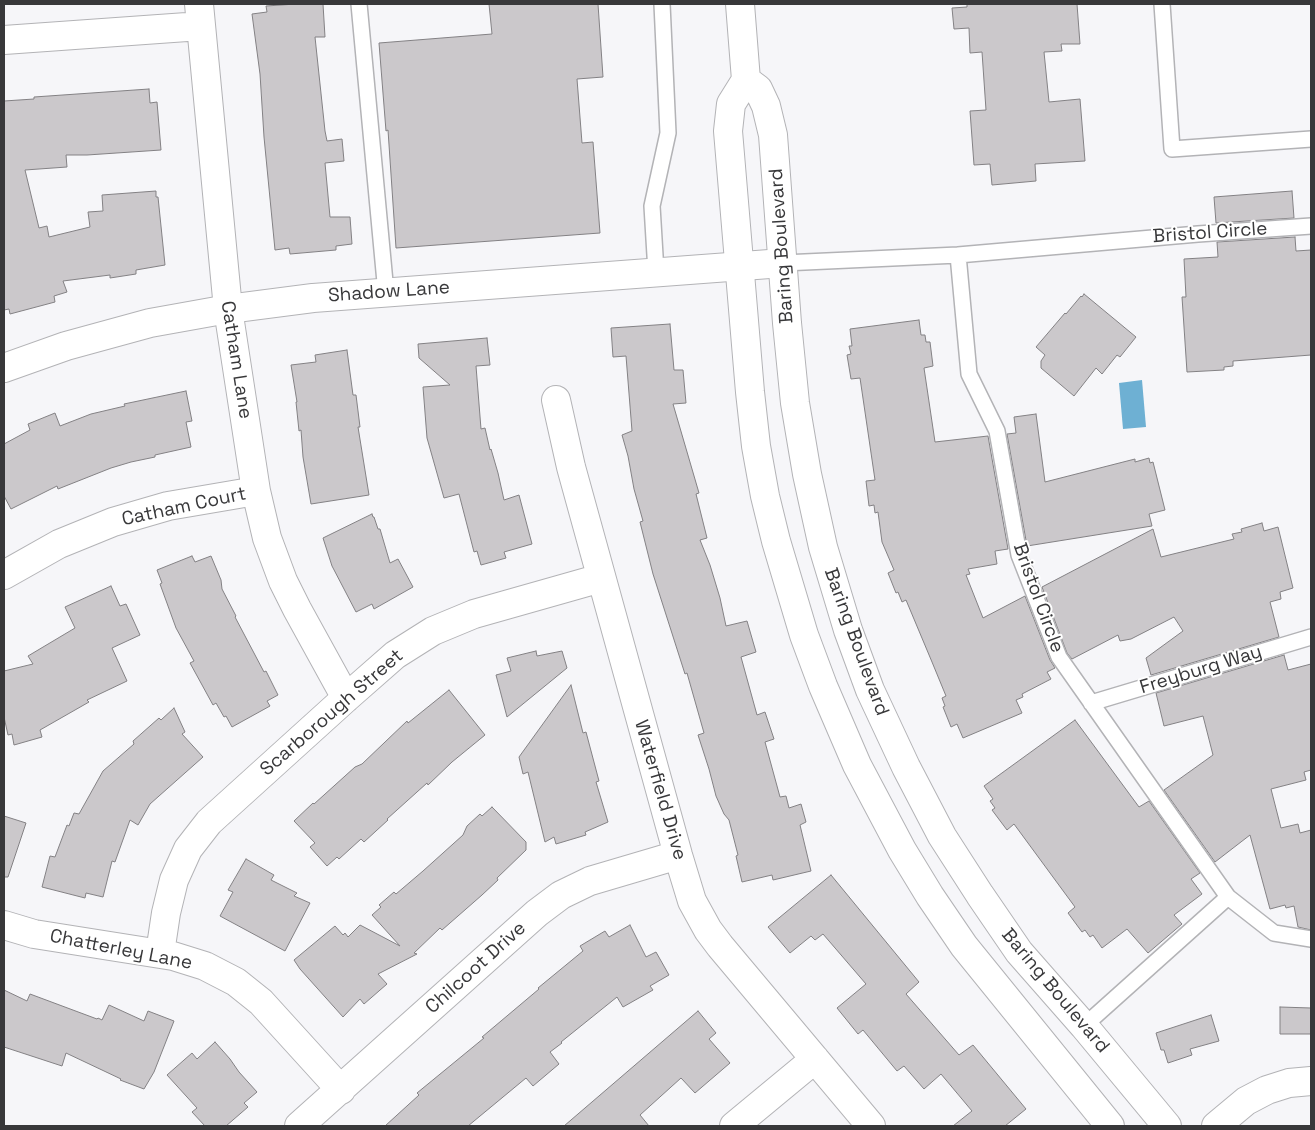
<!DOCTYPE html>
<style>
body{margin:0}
#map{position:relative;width:1315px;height:1130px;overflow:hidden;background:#f6f6f9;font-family:"Space Grotesk",sans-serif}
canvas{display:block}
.frame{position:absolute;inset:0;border:5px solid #38383a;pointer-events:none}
</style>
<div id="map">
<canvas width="1315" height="1130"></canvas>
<div class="frame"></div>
</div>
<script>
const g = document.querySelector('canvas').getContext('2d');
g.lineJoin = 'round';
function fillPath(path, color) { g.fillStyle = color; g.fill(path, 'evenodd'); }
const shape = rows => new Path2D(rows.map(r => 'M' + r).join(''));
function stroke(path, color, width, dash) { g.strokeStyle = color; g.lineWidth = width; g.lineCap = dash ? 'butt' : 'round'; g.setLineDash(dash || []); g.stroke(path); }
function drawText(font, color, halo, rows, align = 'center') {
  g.font = font + ' "Space Grotesk",sans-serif'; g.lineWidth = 4; g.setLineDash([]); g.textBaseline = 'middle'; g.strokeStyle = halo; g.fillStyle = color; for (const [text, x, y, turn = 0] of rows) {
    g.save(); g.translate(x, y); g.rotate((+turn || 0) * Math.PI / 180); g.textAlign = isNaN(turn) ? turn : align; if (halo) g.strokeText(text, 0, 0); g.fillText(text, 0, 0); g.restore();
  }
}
const water = shape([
 [1142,380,1146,427,1123,429,1119,383]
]);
const building = shape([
 [296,4,323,4,325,37,315,37,325,131,327,141,342,139,344,161,325,163,330,217,350,217,352,244,336,246,336,250,290,254,289,248,275,250,264,137,260,74,252,14,267,12,266,6,296,4],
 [489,4,598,4,603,77,577,79,582,143,593,142,600,233,396,248,388,130,386,131,379,43,492,34,489,4],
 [967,4,1077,4,1080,44,1061,44,1062,51,1044,52,1049,102,1080,99,1085,161,1035,164,1036,181,992,185,990,164,974,165,970,111,986,110,982,52,970,53,969,28,954,29,952,8,967,7,967,4],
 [149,89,150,103,157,102,161,150,87,155,66,155,67,167,25,170,39,228,47,226,49,237,90,227,88,212,103,211,102,195,156,191,156,197,158,197,165,265,136,270,136,274,110,278,110,275,63,281,67,292,54,296,55,302,10,314,9,309,4,310,4,101,34,99,34,97,149,89],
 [1292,191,1294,218,1216,223,1214,197,1292,191],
 [1295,237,1296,251,1311,250,1311,355,1233,361,1233,366,1224,367,1224,370,1187,372,1182,297,1186,297,1184,259,1218,257,1217,242,1295,237],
 [1084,294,1136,337,1120,357,1117,355,1102,374,1096,368,1074,396,1041,368,1041,361,1045,355,1036,347,1065,313,1066,314,1081,296,1082,297,1084,294],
 [919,320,921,335,925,335,926,342,930,342,933,366,924,368,935,442,988,436,1008,549,995,551,997,564,968,569,970,574,966,575,983,618,1025,596,1050,660,1055,668,1047,672,1051,679,1022,694,1023,697,1016,700,1022,713,963,738,957,724,951,727,943,707,945,706,942,698,946,696,932,662,906,600,902,602,898,592,896,593,888,573,894,570,882,542,878,512,875,513,874,505,869,506,866,481,875,480,860,378,851,379,847,355,851,354,849,346,852,346,850,329,919,320],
 [670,324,674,370,683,370,686,403,673,404,699,493,696,494,707,538,700,540,710,565,720,598,726,626,747,621,756,652,741,657,757,715,765,712,774,739,765,742,780,797,786,796,789,808,801,804,806,822,800,825,811,871,773,880,772,875,742,882,736,856,738,855,729,820,724,814,716,796,709,769,698,735,704,733,687,673,685,674,653,574,640,522,643,521,634,489,628,456,622,435,632,431,626,356,613,357,611,328,670,324],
 [487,338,490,365,476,366,481,429,485,428,490,450,491,449,498,473,504,500,519,495,532,544,504,552,506,558,481,565,477,551,474,552,459,494,444,498,427,438,423,387,450,385,419,358,418,344,487,338],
 [347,350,353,395,356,395,360,427,358,427,369,495,311,504,303,457,301,430,299,431,296,402,297,402,291,365,316,362,315,355,347,350],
 [186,391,192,421,186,422,191,447,155,455,155,457,131,462,111,468,58,489,57,486,11,509,4,496,4,444,30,430,28,424,55,413,60,426,91,414,125,406,124,404,186,391],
 [1036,414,1045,482,1135,459,1135,462,1149,458,1150,463,1153,462,1165,510,1149,514,1152,526,1027,546,1007,434,1016,433,1014,417,1036,414],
 [372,514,373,517,374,517,378,529,380,529,390,563,398,559,413,587,374,609,372,604,356,612,332,566,323,538,372,514],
 [1262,523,1264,531,1278,527,1293,588,1280,592,1281,599,1270,602,1279,637,1151,675,1146,658,1183,631,1174,617,1131,639,1120,641,1118,635,1072,659,1067,653,1042,587,1153,529,1161,557,1234,539,1232,534,1242,532,1241,529,1262,523],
 [192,556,195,562,211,556,221,580,222,589,236,616,235,617,264,672,266,671,278,695,267,701,270,706,232,727,226,716,224,717,216,703,213,705,190,663,194,661,176,628,160,584,162,583,157,570,192,556],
 [111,586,120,606,126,604,140,635,112,648,127,681,87,700,89,702,40,730,42,737,14,745,12,734,8,735,4,717,4,671,33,664,28,656,75,628,65,607,111,586],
 [536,651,537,656,562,651,567,668,507,717,496,675,511,671,507,658,536,651],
 [1284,655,1288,670,1311,664,1311,770,1304,772,1306,780,1271,789,1281,828,1298,824,1300,833,1311,830,1311,930,1298,927,1294,906,1286,908,1285,905,1270,909,1250,835,1215,862,1164,790,1213,755,1203,716,1164,726,1156,693,1284,655],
 [571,685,583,733,586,732,599,781,596,782,608,822,585,832,586,835,556,844,554,837,545,842,528,772,523,774,519,757,571,685],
 [449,690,485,735,452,762,428,785,427,783,387,819,388,820,364,842,361,839,339,859,337,857,327,866,310,847,315,843,294,821,313,803,314,804,355,767,362,764,407,721,408,723,449,690],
 [174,708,185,732,182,734,203,757,150,804,138,825,130,820,115,862,112,861,103,897,86,893,85,898,42,887,50,856,55,857,67,825,69,826,74,813,79,814,103,771,134,744,133,741,159,718,161,720,174,708],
 [1075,720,1139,807,1149,801,1200,873,1191,879,1202,894,1174,915,1182,924,1148,953,1127,929,1102,948,1093,935,1090,937,1085,930,1082,932,1068,913,1075,907,1014,824,1007,830,992,810,995,808,990,801,993,799,984,786,1075,720],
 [492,807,526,842,526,850,497,878,498,880,482,895,442,930,440,928,414,953,417,954,378,974,387,984,364,1004,360,999,343,1017,300,969,294,960,335,926,343,935,345,933,348,937,360,925,400,946,372,915,381,907,379,905,394,892,396,894,423,871,463,835,467,826,480,814,482,816,492,807],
 [4,816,26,823,8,877,4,877,4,816],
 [246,859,274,875,271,880,297,893,294,896,310,903,285,951,220,916,233,892,228,890,246,859],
 [831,875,919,982,906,994,959,1055,973,1045,1026,1109,1005,1126,953,1126,972,1111,941,1074,924,1089,904,1066,897,1071,863,1030,858,1034,837,1008,866,984,823,934,815,940,811,936,790,953,768,927,831,875],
 [630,925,646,957,656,952,669,975,650,986,653,990,623,1007,617,997,561,1042,562,1043,550,1052,559,1064,533,1086,526,1078,468,1126,385,1126,419,1095,417,1093,484,1038,482,1037,539,989,538,988,583,951,580,946,605,931,609,937,630,925],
 [4,990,27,1001,30,994,97,1019,98,1018,102,1020,109,1005,144,1021,148,1011,174,1021,154,1072,144,1089,120,1080,121,1079,66,1053,62,1066,4,1047,4,990],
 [1280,1007,1311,1008,1311,1034,1280,1034,1280,1007],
 [698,1011,716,1033,709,1039,730,1063,695,1093,681,1078,640,1115,649,1126,564,1126,698,1011],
 [1211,1015,1219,1041,1190,1049,1192,1055,1168,1063,1164,1050,1161,1050,1156,1033,1211,1015],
 [215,1042,230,1059,239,1072,257,1092,244,1103,248,1107,226,1126,205,1126,192,1112,197,1108,167,1075,192,1053,197,1059,215,1042]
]);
const service = shape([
 [359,4,386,293],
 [1162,4,1172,149,1311,139],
 [958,255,969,374,997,431,1019,555,1059,657,1228,897],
 [783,263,958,255,1198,234,1311,226],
 [656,272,652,206,668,133,662,4],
 [1091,703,1311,637],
 [1084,1026,1228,897,1274,933,1311,939]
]);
const minor = shape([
 [199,4,228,309,256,491,267,538,283,581,297,609,346,698],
 [4,40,201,26],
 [556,400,571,467,678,855,692,901,708,930,720,946,871,1126],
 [4,575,59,544,113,522,168,506,256,491],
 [4,925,34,934,173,956,205,966,236,982,261,1002,341,1090],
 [160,953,166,913,174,880,188,849,209,822,346,698,395,655,433,631,474,614,601,578],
 [299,1126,537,913,561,895,590,881,678,855],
 [734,1126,815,1059],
 [1216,1126,1246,1101,1267,1090,1289,1083,1311,1081]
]);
const tertiary = shape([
 [4,368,66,346,150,323,228,309,313,298,783,263]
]);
const secondary = shape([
 [740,4,746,80,731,104,728,131,750,392,756,446,765,496,776,541,804,635,823,686,857,765,902,850,930,896,964,946,1110,1126],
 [746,80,758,89,766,106,773,135,787,323,795,403,807,474,823,547,848,630,870,690,906,767,942,836,980,895,1019,952,1084,1026,1167,1126]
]);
const streetNames = [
 ["Bristol Circle",1210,233,-4],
 ["Baring Boulevard",782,246,-94],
 ["Shadow Lane",389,292,-4],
 ["Catham Lane",236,360,81],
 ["Catham Court",184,507,-12],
 ["Bristol Circle",1038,598,70],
 ["Baring Boulevard",856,642,70],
 ["Freyburg Way",1201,670,-17],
 ["Scarborough Street",332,713,-41],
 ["Waterfield Drive",660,790,74],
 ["Chatterley Lane",121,950,11],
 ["Chilcoot Drive",476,968,-42],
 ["Baring Boulevard",1055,991,50]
];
fillPath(water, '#6eb0d3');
fillPath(building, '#cbc8cb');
stroke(building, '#838184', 1);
stroke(service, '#b3b3b6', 18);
stroke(minor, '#b3b3b6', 30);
stroke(tertiary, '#b3b3b6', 30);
stroke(secondary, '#b3b3b6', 30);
stroke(service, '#fff', 15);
stroke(minor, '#fff', 28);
stroke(tertiary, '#fff', 28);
stroke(secondary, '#fff', 28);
drawText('19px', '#38383a', '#fff', streetNames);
</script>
